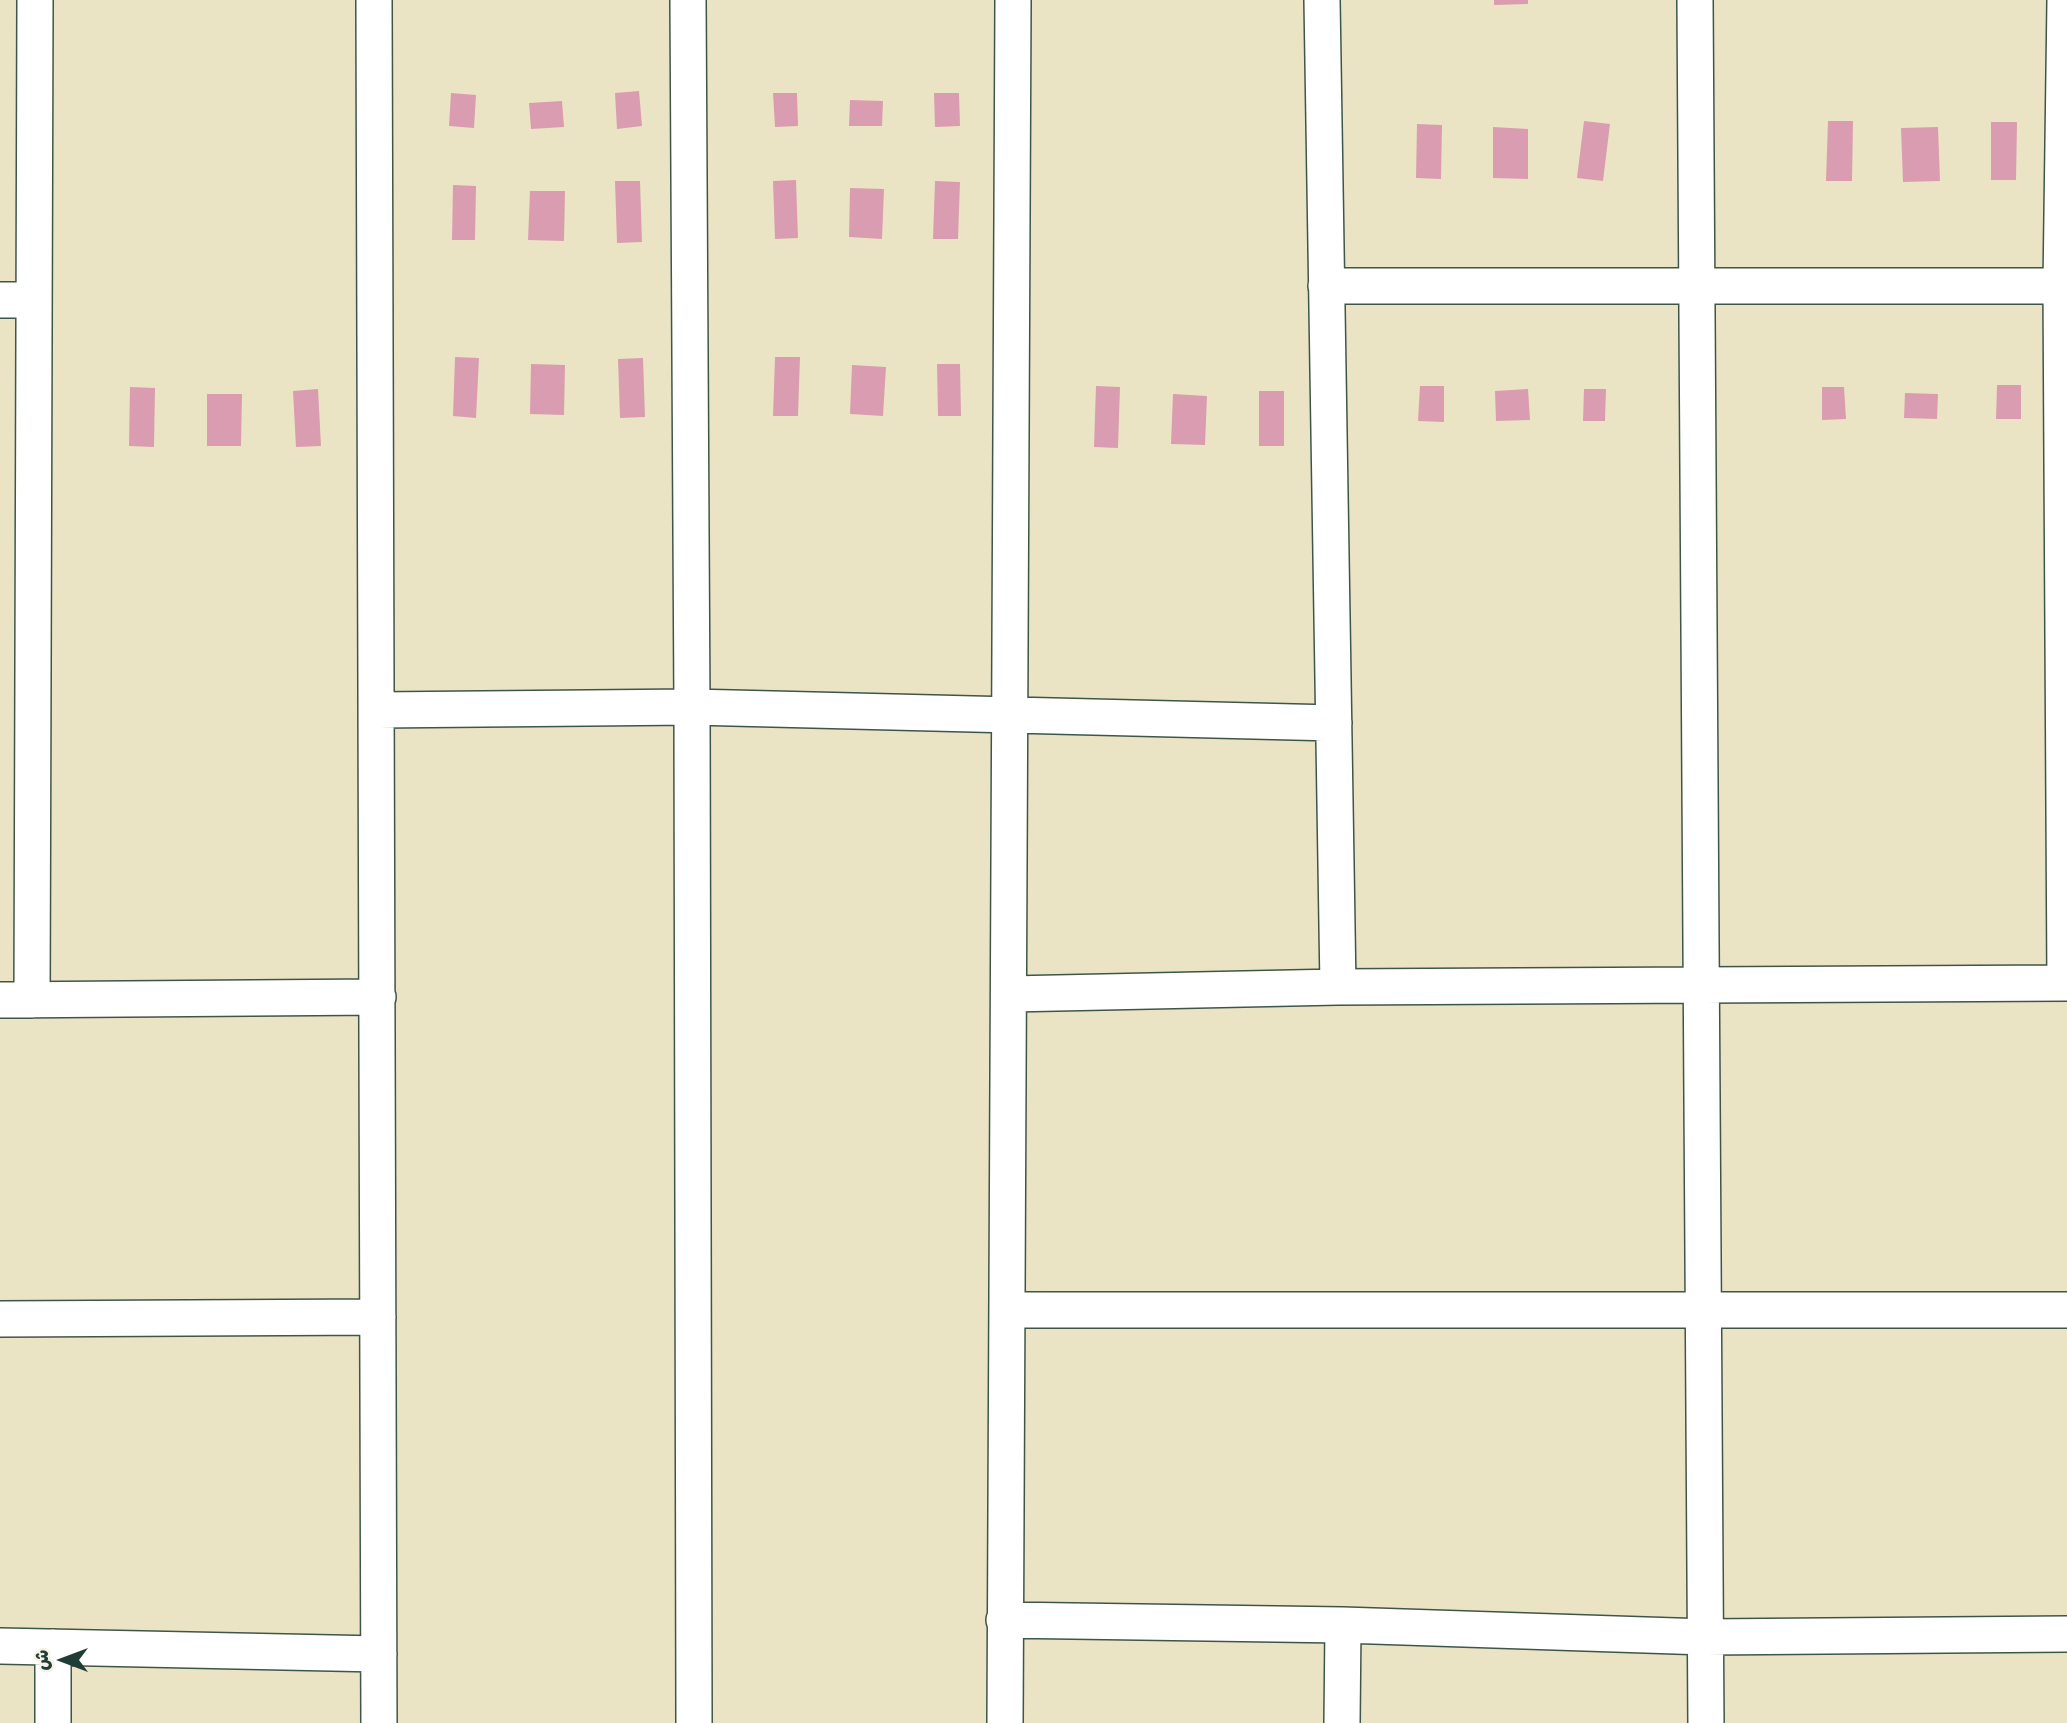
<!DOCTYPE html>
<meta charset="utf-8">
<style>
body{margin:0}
#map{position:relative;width:2067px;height:1723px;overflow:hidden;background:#ebe4c4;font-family:Itim,"Playpen Sans Arabic",sans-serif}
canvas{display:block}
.north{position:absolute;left:28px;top:1625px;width:70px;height:70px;-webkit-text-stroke:5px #f7f3e8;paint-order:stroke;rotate:270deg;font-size:19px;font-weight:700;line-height:28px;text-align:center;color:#1f3d34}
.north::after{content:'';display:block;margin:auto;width:24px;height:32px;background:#1f3d34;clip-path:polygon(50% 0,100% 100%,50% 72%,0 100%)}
</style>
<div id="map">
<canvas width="2067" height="1723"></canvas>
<div class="north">ش</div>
</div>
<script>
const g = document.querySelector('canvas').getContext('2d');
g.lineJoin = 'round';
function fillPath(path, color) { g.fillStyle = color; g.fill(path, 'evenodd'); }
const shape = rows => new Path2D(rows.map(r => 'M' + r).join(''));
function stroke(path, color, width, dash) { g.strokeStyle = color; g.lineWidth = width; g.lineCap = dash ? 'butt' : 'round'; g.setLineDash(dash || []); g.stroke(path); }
const building = shape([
 [1494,0,1528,0,1528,4,1494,5],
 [639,91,642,126,617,129,615,93],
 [451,93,476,95,474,128,449,126],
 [773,93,797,93,798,126,775,127],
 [934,93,959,93,960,126,935,127],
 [850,100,883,101,882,126,849,126],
 [562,101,564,127,531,129,529,103],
 [1584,121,1610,124,1603,181,1577,178],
 [1828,121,1853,121,1852,181,1826,181],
 [1991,122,2017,122,2016,180,1991,180],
 [1417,124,1442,125,1441,179,1416,178],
 [1493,127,1528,129,1528,179,1493,178],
 [1938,127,1940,181,1903,182,1901,128],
 [796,180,798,238,775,239,773,181],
 [615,181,640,181,642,242,617,243],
 [935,181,960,182,958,239,933,239],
 [453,185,476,186,475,240,452,240],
 [850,188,884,189,882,239,849,237],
 [530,191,565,191,564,241,528,240],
 [455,357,479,358,476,418,453,416],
 [775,357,800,357,798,416,773,416],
 [643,358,645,417,620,418,618,359],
 [531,364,565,365,564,415,530,414],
 [937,364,960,364,961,416,938,416],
 [852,365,886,367,883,416,850,414],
 [1997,385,2021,385,2021,419,1996,419],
 [1096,386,1120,387,1118,448,1094,447],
 [1420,386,1444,386,1444,422,1418,421],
 [130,387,155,388,154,447,129,446],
 [1822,387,1844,387,1846,419,1822,420],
 [318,389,321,446,296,447,293,391],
 [1528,389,1530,420,1496,421,1495,391],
 [1584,389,1606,389,1605,421,1583,421],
 [1259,391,1284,391,1284,446,1259,446],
 [1905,393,1938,394,1937,419,1904,418],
 [207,394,242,394,241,446,207,446],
 [1173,394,1207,396,1205,445,1171,444]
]);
const minor = shape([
 [374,0,379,1723],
 [688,0,692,707,694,1723],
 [1322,0,1338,987],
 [1695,0,1706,1723],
 [2065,0,2061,286,2065,983],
 [1326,286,2067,286],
 [0,300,34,300],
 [378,710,692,707,1334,723],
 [1010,994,1338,987,2067,983],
 [0,1000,378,997],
 [32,1000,35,0],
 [1008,1310,2067,1310],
 [0,1319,378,1317],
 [1004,1620,1343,1625,1706,1637,2067,1634],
 [0,1646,379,1654],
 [53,1647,53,1723],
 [1005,1723,1013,0],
 [1342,1723,1343,1625]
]);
fillPath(building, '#da9cb1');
stroke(minor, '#3e564a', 38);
stroke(minor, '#fff', 35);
</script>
